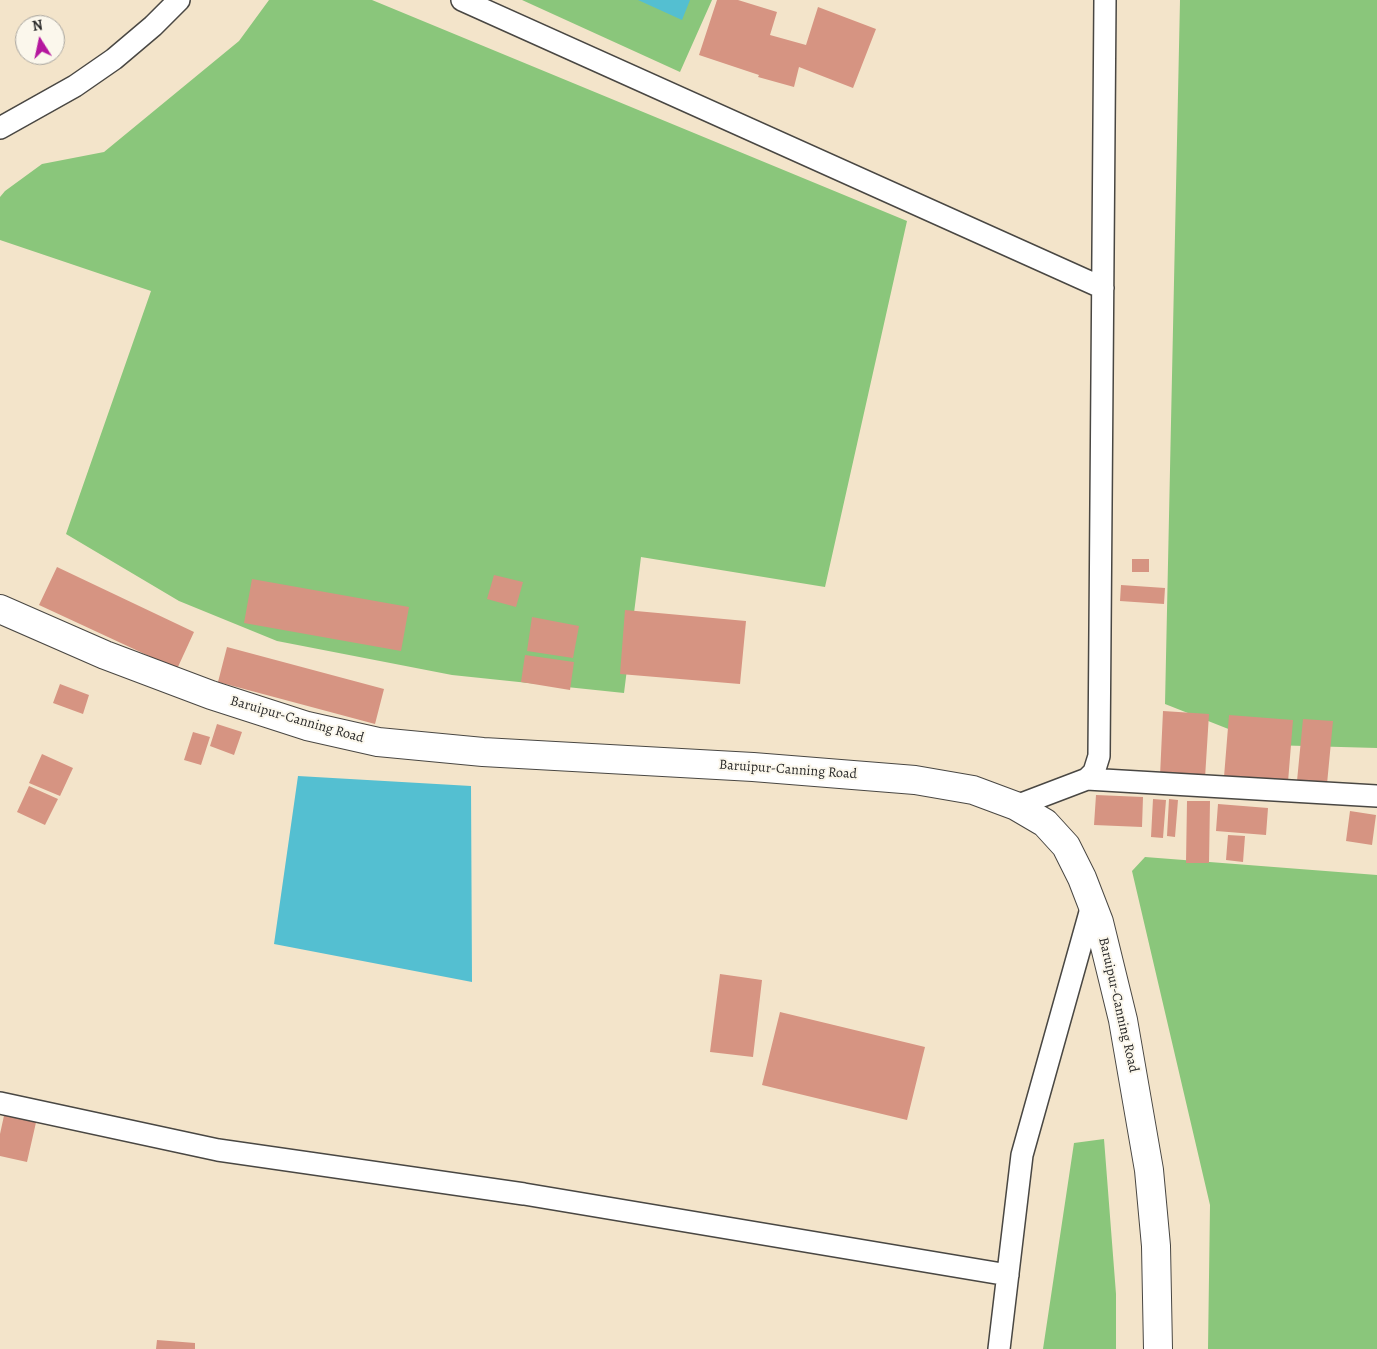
<!DOCTYPE html>
<style>
body{margin:0}
#map{position:relative;width:1377px;height:1349px;overflow:hidden;background:#f3e4ca;font-family:Alegreya,serif}
canvas{display:block}
.north{position:absolute;left:15px;top:15px;width:50px;height:50px;box-sizing:border-box;background:#fbf7ec;border:1px solid #a8a59f;border-radius:50%;rotate:350deg;font-size:14px;font-weight:700;line-height:20px;text-align:center;color:#2b2b2b}
.north::after{content:'';display:block;margin:auto;width:18px;height:22px;background:#b5179e;clip-path:polygon(50% 0,100% 100%,50% 72%,0 100%)}
</style>
<div id="map">
<canvas width="1377" height="1349"></canvas>
<div class="north">N</div>
</div>
<script>
const g = document.querySelector('canvas').getContext('2d');
g.lineJoin = 'round';
function fillPath(path, color) { g.fillStyle = color; g.fill(path, 'evenodd'); }
const shape = rows => new Path2D(rows.map(r => 'M' + r).join(''));
function stroke(path, color, width, dash) { g.strokeStyle = color; g.lineWidth = width; g.lineCap = dash ? 'butt' : 'round'; g.setLineDash(dash || []); g.stroke(path); }
function drawText(font, color, halo, rows, align = 'center') {
  g.font = font + ' Alegreya,serif'; g.lineWidth = 4; g.setLineDash([]); g.textBaseline = 'middle'; g.strokeStyle = halo; g.fillStyle = color; for (const [text, x, y, turn = 0] of rows) {
    g.save(); g.translate(x, y); g.rotate((+turn || 0) * Math.PI / 180); g.textAlign = isNaN(turn) ? turn : align; if (halo) g.strokeText(text, 0, 0); g.fillText(text, 0, 0); g.restore();
  }
}
const green = shape([
 [269,0,372,0,907,221,825,587,641,557,624,693,452,675,277,641,179,601,66,534,151,291,0,240,0,197,5,191,42,164,104,152,239,41],
 [522,0,712,0,680,72],
 [1180,0,1377,0,1377,748,1269,745,1165,704],
 [1145,857,1377,875,1377,1349,1208,1349,1210,1205,1132,871],
 [1104,1139,1116,1294,1116,1349,1043,1349,1074,1143]
]);
const water = shape([
 [638,0,690,0,682,20],
 [298,776,471,786,472,982,274,944]
]);
const building = shape([
 [717,0,738,0,777,12,770,35,806,45,818,7,876,29,853,88,799,67,794,87,758,77,759,75,699,55],
 [1132,559,1149,559,1149,572,1132,572],
 [57,567,194,632,177,669,39,605],
 [494,575,523,582,516,607,487,599],
 [252,579,409,607,401,651,244,623],
 [1121,585,1165,588,1164,604,1120,601],
 [625,610,746,621,740,684,620,674],
 [532,617,579,626,573,658,527,651],
 [227,647,384,689,375,724,218,682],
 [525,655,574,662,570,690,521,682],
 [60,684,89,695,83,714,53,703],
 [1163,711,1209,714,1205,778,1160,776],
 [1229,715,1293,720,1288,782,1224,777],
 [1303,719,1333,721,1327,784,1297,781],
 [217,724,242,732,234,755,210,746],
 [193,732,210,737,201,765,184,760],
 [42,754,73,768,60,796,29,783],
 [29,786,58,799,45,825,17,812],
 [1096,795,1143,797,1142,827,1094,825],
 [1153,799,1166,800,1163,838,1151,837],
 [1169,799,1178,800,1175,837,1167,836],
 [1187,801,1210,801,1209,863,1186,863],
 [1218,804,1268,808,1266,835,1216,831],
 [1350,811,1376,815,1372,845,1346,841],
 [1228,835,1245,836,1243,862,1226,860],
 [720,974,762,980,753,1057,710,1052],
 [780,1012,925,1047,907,1120,762,1085],
 [5,1111,37,1118,27,1162,0,1156,0,1134],
 [157,1340,195,1343,195,1349,156,1349]
]);
const minor = shape([
 [462,0,1103,288],
 [0,128,75,86,114,59,153,26,179,0],
 [1087,779,1377,796],
 [1016,806,1087,779,1094,772,1099,756,1105,0],
 [0,1103,218,1150,524,1194,1008,1275],
 [999,1349,1022,1155,1092,905]
]);
const secondary = shape([
 [0,609,105,655,211,695,307,726,378,742,483,752,753,767,915,780,973,790,1016,806,1045,823,1066,846,1082,878,1099,922,1123,1020,1149,1170,1156,1246,1158,1349]
]);
const streetNames = [
 ["Baruipur-Canning Road",297,720,16],
 ["Baruipur-Canning Road",788,770,4],
 ["Baruipur-Canning Road",1118,1005,77]
];
fillPath(green, '#8ac67b');
fillPath(water, '#54bfd1');
fillPath(building, '#d69482');
stroke(minor, '#494743', 24);
stroke(secondary, '#494743', 30);
stroke(minor, '#fff', 21);
stroke(secondary, '#fff', 28);
drawText('14px', '#2b2b2b', '#fbf7ec', streetNames);
</script>
